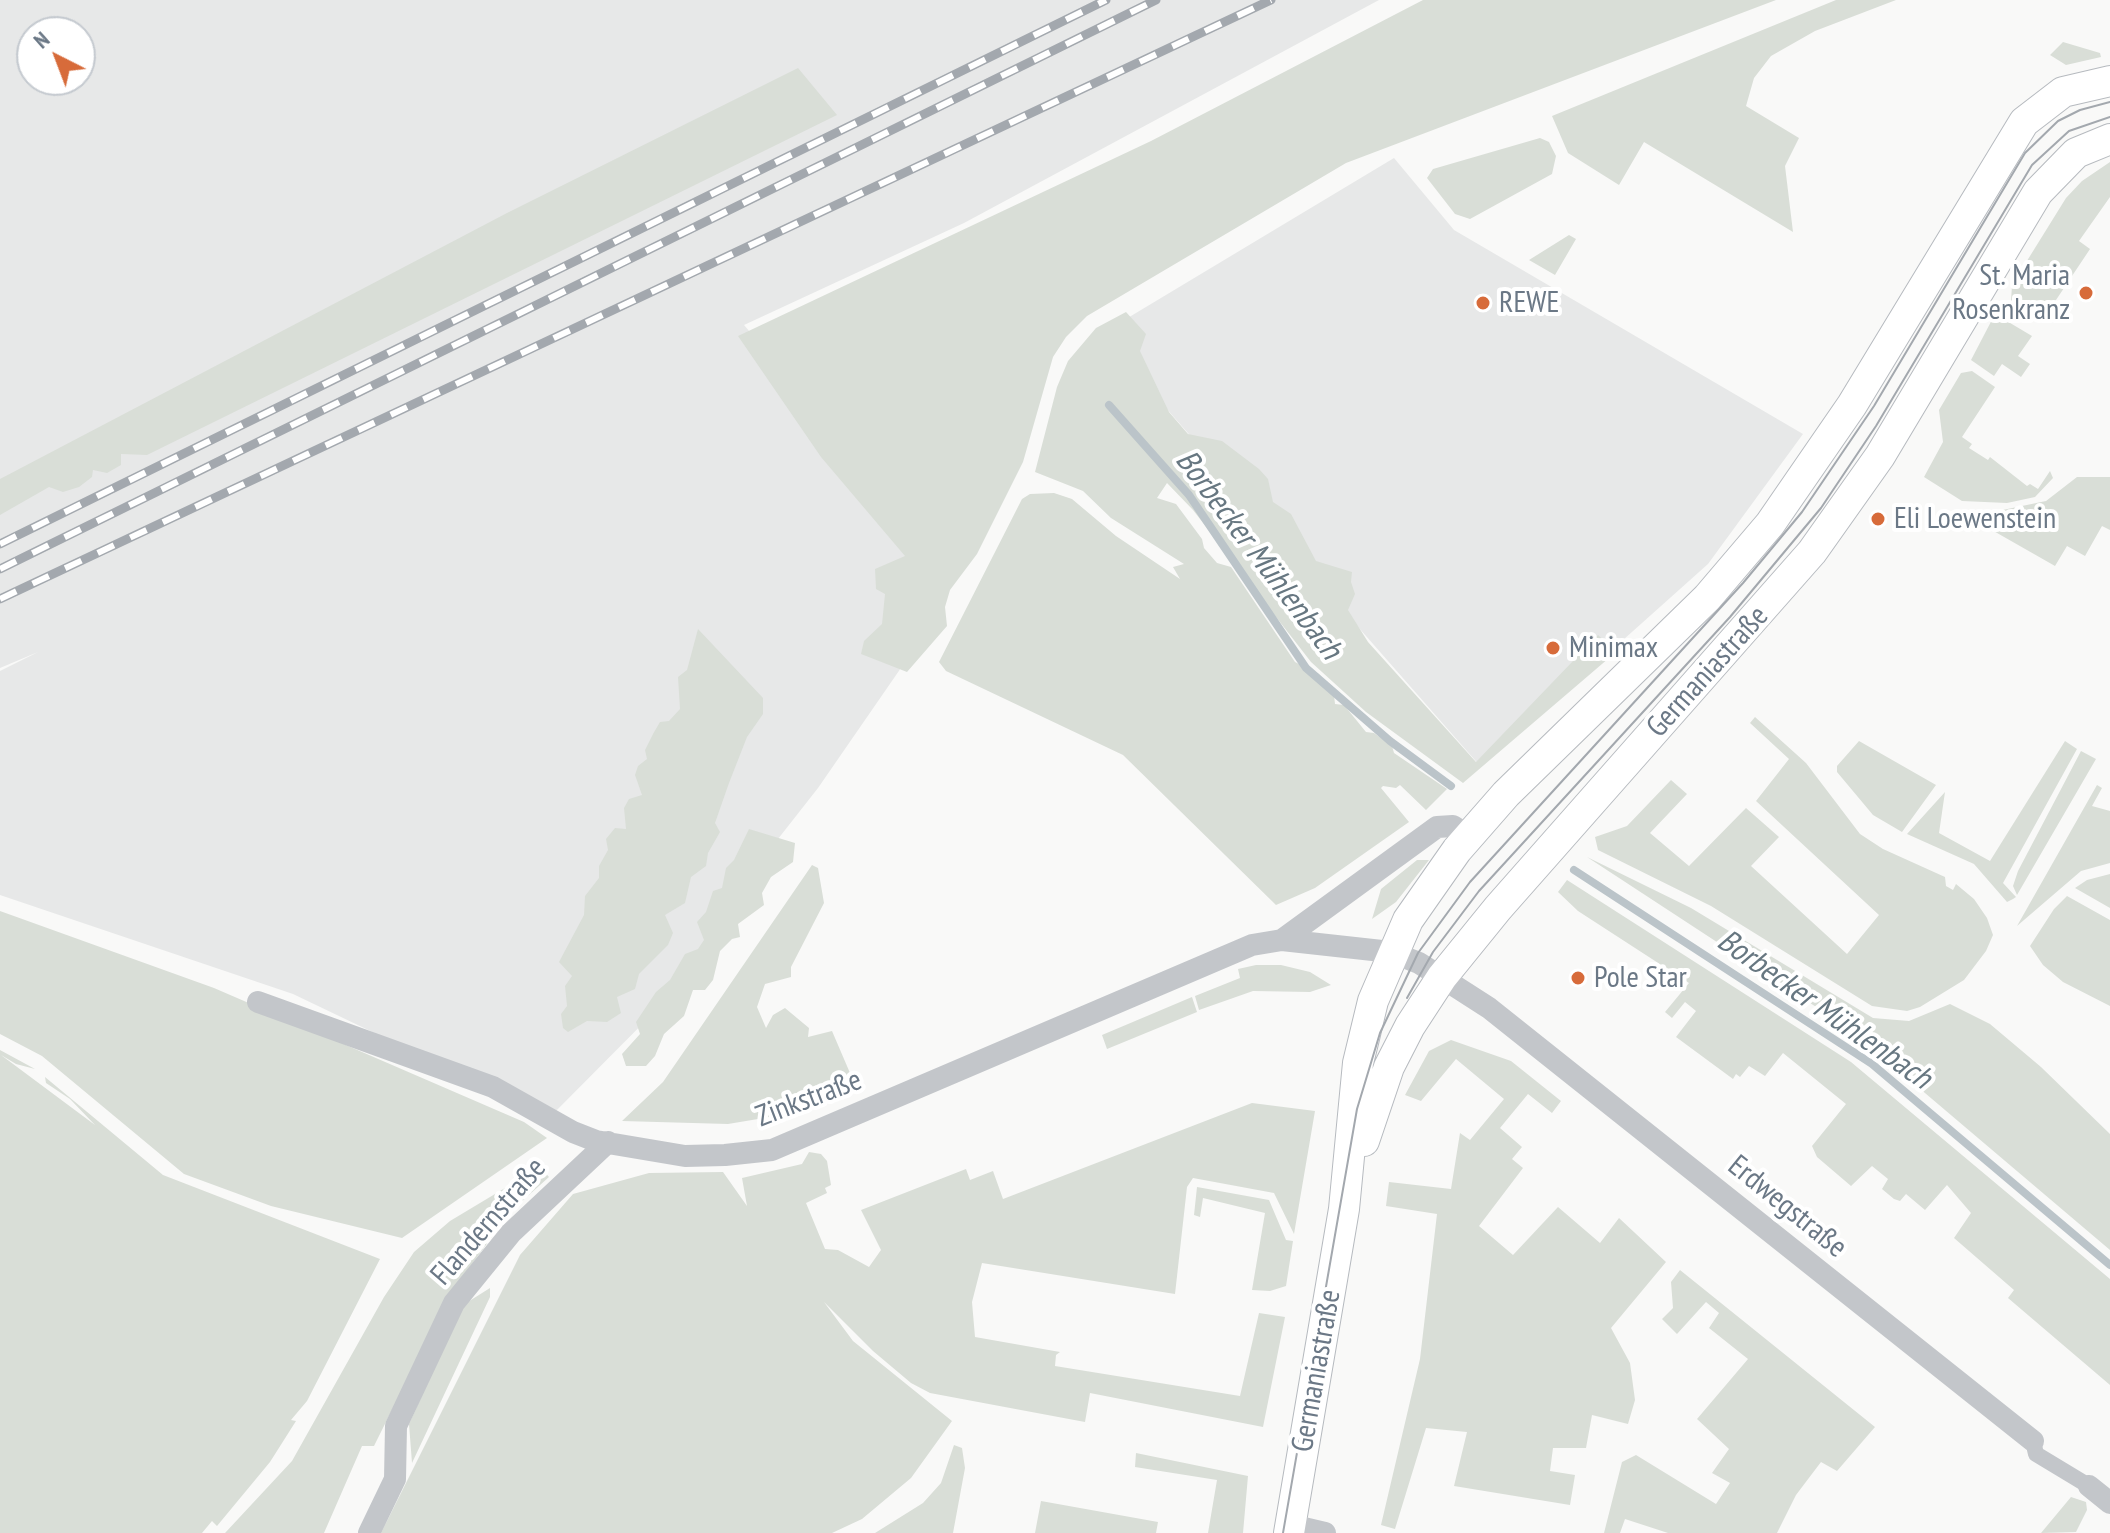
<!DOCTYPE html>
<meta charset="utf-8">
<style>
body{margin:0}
#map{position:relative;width:2110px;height:1533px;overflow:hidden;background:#f9f9f8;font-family:"PT Sans Narrow",sans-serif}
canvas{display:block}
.north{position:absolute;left:16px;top:16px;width:80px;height:80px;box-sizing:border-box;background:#fff;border:2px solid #c4c9cf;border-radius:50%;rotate:318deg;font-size:22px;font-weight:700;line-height:32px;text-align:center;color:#6b7886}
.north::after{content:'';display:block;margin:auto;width:28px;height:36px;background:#d76b3a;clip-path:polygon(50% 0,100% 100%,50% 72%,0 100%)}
</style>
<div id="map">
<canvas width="2110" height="1533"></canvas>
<div class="north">N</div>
</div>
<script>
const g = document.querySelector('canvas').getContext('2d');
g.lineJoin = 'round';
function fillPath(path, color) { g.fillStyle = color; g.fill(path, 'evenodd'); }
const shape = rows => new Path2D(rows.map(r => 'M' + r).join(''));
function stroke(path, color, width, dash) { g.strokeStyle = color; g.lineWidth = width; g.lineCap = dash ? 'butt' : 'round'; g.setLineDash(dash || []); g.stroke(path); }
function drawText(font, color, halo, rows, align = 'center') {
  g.font = font + ' "PT Sans Narrow",sans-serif'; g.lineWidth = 8; g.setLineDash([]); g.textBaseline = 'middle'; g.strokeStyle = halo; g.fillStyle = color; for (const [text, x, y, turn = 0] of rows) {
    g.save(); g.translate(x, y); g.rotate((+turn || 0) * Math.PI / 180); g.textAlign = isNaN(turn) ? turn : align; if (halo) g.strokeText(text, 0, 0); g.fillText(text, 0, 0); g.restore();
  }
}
const built = shape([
 [0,0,1379,0,964,223,744,325,792,381,940,578,903,665,818,788,756,867,689,977,550,1117,293,994,0,895,0,671,38,652,0,668],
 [32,32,80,32,80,80,32,80],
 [1394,158,1454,230,1803,434,1708,564,1481,767,1101,334]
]);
const green = shape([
 [1423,0,1776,0,1346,163,1087,316,1066,337,1053,357,1023,462,977,554,950,590,945,607,947,626,907,672,861,654,864,641,882,624,885,594,876,589,875,569,905,556,821,457,738,336,1151,141],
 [1836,0,1896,0,1815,31,1771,56,1754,78,1746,106,1799,138,1785,166,1793,232,1644,142,1619,185,1568,153,1552,116],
 [2063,42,2100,53,2101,57,2066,65,2050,55],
 [798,68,837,115,147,455,121,454,121,465,107,473,93,470,92,477,79,487,63,492,49,487,0,515,0,479,507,213],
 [1540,138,1549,142,1556,156,1552,174,1470,219,1455,214,1427,178,1433,169],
 [2110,162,2110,197,2079,241,2090,249,2042,321,2011,301,2012,285,2066,198,2082,181],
 [1569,235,1576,239,1555,275,1529,260],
 [1126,312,1146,334,1140,351,1169,412,1188,434,1222,441,1259,469,1268,479,1273,502,1291,514,1316,561,1352,572,1351,582,1355,594,1348,610,1368,642,1476,762,1598,635,1616,652,1463,783,1366,712,1311,662,1193,510,1167,483,1157,498,1176,504,1202,539,1204,548,1217,563,1231,567,1295,662,1319,674,1334,695,1335,704,1344,705,1366,732,1374,733,1392,746,1394,753,1447,789,1426,810,1400,785,1396,788,1383,786,1381,788,1409,822,1315,888,1276,905,1123,755,946,671,939,662,1022,499,1030,494,1054,493,1072,499,1116,536,1180,579,1173,567,1184,564,1111,518,1083,491,1035,472,1057,387,1068,361,1096,328],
 [1995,314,2032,336,2018,356,2030,364,2021,377,2002,364,1994,376,1971,360],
 [1972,371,1995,387,1962,437,1972,444,1969,448,1988,460,1990,457,2027,486,2030,484,2038,489,2050,471,2053,478,2035,497,2007,503,1962,501,1924,477,1943,442,1939,410,1961,373],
 [2077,477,2110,477,2110,530,2102,526,2085,556,2067,546,2055,566,1969,517,2046,501],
 [698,629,763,698,763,714,747,737,729,783,715,823,720,832,708,853,706,866,691,877,685,903,665,915,673,933,668,945,639,974,635,989,617,997,621,1013,607,1022,587,1021,568,1032,563,1028,561,1014,567,1006,565,986,572,976,559,962,584,915,585,896,599,878,599,866,608,850,606,839,615,828,626,829,624,808,629,799,642,795,635,775,638,766,647,759,645,750,653,734,660,722,669,721,680,709,678,677,687,670],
 [1755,717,1806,763,1860,834,1883,849,1945,877,1946,886,1953,890,1956,884,1974,899,1987,918,1993,935,1986,951,1964,980,1920,1007,1907,1011,1872,1006,1711,906,1598,850,1595,837,1627,826,1671,780,1687,794,1650,833,1689,866,1746,808,1779,837,1751,866,1847,954,1879,915,1756,801,1789,759,1750,723],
 [1859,741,1936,785,1902,832,1873,815,1837,772,1837,766],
 [2065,741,2077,749,2003,883,2016,897,2013,899,2007,902,1974,864,1907,834,1945,792,1939,833,1990,861],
 [2081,751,2096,759,2017,895,2013,886,2018,871],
 [2097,785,2102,788,2092,806,2110,811,2110,863,2081,871,2017,926],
 [749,829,795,843,793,862,771,877,762,893,764,905,738,924,740,937,732,939,720,951,713,980,705,990,693,990,684,1016,664,1034,655,1056,646,1066,626,1066,622,1054,640,1034,636,1022,656,992,670,980,685,954,698,949,704,940,697,922,706,912,713,891,722,888,726,868,734,860],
 [1587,857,1691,908,1873,1018,1909,1021,1950,1004,1990,1024,2041,1067,2110,1134,2110,1250,1912,1082,1869,1052,1862,1037],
 [1417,860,1429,860,1396,902,1372,919,1381,889],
 [812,865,818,868,824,903,791,967,791,977,765,984,757,1007,766,1028,773,1015,785,1008,809,1028,808,1037,832,1031,853,1080,825,1091,788,1114,728,1124,622,1121,663,1082],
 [2110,874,2110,908,2075,888,2087,880],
 [1567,880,1851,1062,2110,1279,2110,1385,2008,1298,2014,1290,1954,1238,1971,1213,1947,1185,1925,1210,1906,1194,1900,1201,1894,1199,1882,1189,1888,1179,1872,1166,1851,1186,1817,1157,1812,1146,1846,1104,1783,1053,1765,1076,1749,1066,1740,1077,1736,1074,1733,1079,1676,1037,1696,1011,1685,1002,1672,1018,1665,1012,1689,983,1578,911,1558,892],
 [2067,896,2110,920,2110,1006,2063,982,2043,965,2030,946,2054,909],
 [0,911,214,988,524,1122,547,1138,402,1238,271,1206,184,1174,42,1056,0,1034],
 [1256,965,1281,965,1310,972,1331,985,1310,992,1253,991,1199,1010,1195,996,1240,978,1238,969],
 [1192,997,1197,1012,1107,1049,1102,1035],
 [1451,1040,1511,1061,1561,1101,1552,1113,1528,1094,1500,1128,1522,1147,1512,1159,1523,1168,1479,1226,1513,1255,1558,1207,1600,1243,1619,1218,1666,1262,1611,1328,1630,1363,1635,1400,1628,1424,1592,1415,1586,1448,1553,1448,1550,1471,1575,1475,1570,1505,1454,1486,1467,1432,1426,1428,1395,1529,1381,1525,1420,1359,1437,1214,1386,1206,1389,1182,1451,1189,1460,1133,1470,1140,1504,1099,1456,1059,1421,1101,1405,1095,1429,1051],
 [0,1050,35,1069,16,1064,1,1055,95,1125,70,1099,46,1083,45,1077,163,1175,380,1259,307,1401,291,1420,296,1421,270,1462,217,1526,212,1521,202,1533,0,1533],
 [1252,1103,1315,1111,1294,1234,1274,1193,1193,1178,1187,1187,1175,1294,982,1263,972,1302,975,1337,1060,1352,1056,1355,1055,1366,1240,1396,1259,1313,1285,1317,1263,1427,1090,1393,1085,1422,930,1393,911,1383,873,1351,824,1302,853,1341,952,1421,911,1478,862,1519,832,1533,381,1533,520,1255,573,1194,649,1173,723,1172,747,1206,742,1178,802,1164,809,1152,821,1154,827,1161,831,1185,825,1188,827,1193,806,1203,825,1249,838,1250,869,1267,881,1250,861,1210,966,1169,970,1180,993,1171,1003,1199],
 [540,1167,549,1177,510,1212,448,1297,374,1446,362,1446,324,1533,225,1533,292,1461,384,1297,414,1252,450,1221],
 [1197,1187,1269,1200,1286,1240,1293,1241,1286,1286,1270,1291,1252,1290,1265,1213,1203,1198,1200,1217,1194,1215],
 [1680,1270,1875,1427,1837,1471,1821,1462,1796,1495,1777,1533,1668,1533,1625,1519,1620,1533,1604,1533,1622,1462,1636,1455,1716,1504,1730,1483,1712,1473,1729,1449,1697,1419,1748,1359,1709,1328,1719,1313,1706,1302,1677,1334,1662,1319,1673,1308,1671,1282],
 [490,1288,490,1297,412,1463,409,1424,463,1305],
 [954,1445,962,1448,965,1468,953,1533,875,1533,923,1503,941,1483],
 [1136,1453,1248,1476,1243,1533,1208,1533,1217,1480,1135,1467],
 [2071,1497,2086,1502,2087,1510,2076,1532,2041,1533],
 [1041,1501,1158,1522,1156,1533,1035,1533]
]);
const stream = shape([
 [1109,405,1189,495,1306,668,1390,741,1451,786],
 [1574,870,1872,1064,2110,1265]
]);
const pedestrian = shape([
 [2033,1441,2036,1454,2089,1486]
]);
const minor = shape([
 [1282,940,1437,827,1453,826,1469,836],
 [258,1002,493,1087,573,1132,596,1141,685,1156,725,1155,772,1150,1252,945,1282,940,1391,952,1419,963,1489,1008,2033,1441],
 [2089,1486,2110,1503],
 [1291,1525,1325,1533],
 [369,1533,395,1479,396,1426,454,1303,511,1233,608,1142]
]);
const secondary = shape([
 [1364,1141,1389,1067,1410,1026,1442,977,1498,908,1812,552,1880,456,2038,192,2076,153,2110,139],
 [1289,1533,1344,1209,1358,1063,1373,1001,1408,920,1457,850,1506,794,1707,598,1770,524,1852,405,2024,122,2063,92,2110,81]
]);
const tram = shape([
 [1407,998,1433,952,1479,891,1730,617,1821,508,1876,426,2032,165,2069,131,2110,117],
 [1283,1533,1357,1109,1380,1033,1418,953,1470,882,1743,583,1802,512,1874,406,2025,153,2058,121,2080,110,2110,102]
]);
const rail = shape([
 [0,544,1106,0],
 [0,569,1156,0],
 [0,599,1271,0]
]);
const markers = [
 [2086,293,8,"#d76b3a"],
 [1483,303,8,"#d76b3a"],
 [1878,519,8,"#d76b3a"],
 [1553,648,8,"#d76b3a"],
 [1578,978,8,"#d76b3a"]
];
const poiNames = [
 ["St. Maria",2070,276,"right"],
 ["Rosenkranz",2070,310,"right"],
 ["REWE",1499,303],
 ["Eli Loewenstein",1894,519],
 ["Minimax",1569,648],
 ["Pole Star",1594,978]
];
const streetNames = [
 ["Germaniastraße",1708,672,-48],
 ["Zinkstraße",809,1099,-21],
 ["Erdwegstraße",1787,1207,39],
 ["Flandernstraße",489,1222,-49],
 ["Germaniastraße",1317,1371,-80]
];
const waterNames = [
 ["Borbecker Mühlenbach",1258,555,53],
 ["Borbecker Mühlenbach",1824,1010,35]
];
fillPath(built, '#e7e8e8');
fillPath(green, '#d9ded7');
stroke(stream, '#bbc4c9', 8);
stroke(secondary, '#b6babf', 32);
stroke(pedestrian, '#c3c6ca', 16);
stroke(minor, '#c3c6ca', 22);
stroke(secondary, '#fff', 30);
stroke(tram, '#a3a8ae', 2);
stroke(rail, '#a3a8ae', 9);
stroke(rail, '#fff', 6, [18]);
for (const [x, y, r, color] of markers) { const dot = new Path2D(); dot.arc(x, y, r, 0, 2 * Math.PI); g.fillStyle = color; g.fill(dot); stroke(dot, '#fff', 3); }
drawText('30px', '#6b7886', '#fff', poiNames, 'left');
drawText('30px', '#6b7886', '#fff', streetNames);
drawText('italic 32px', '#677781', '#fff', waterNames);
</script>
